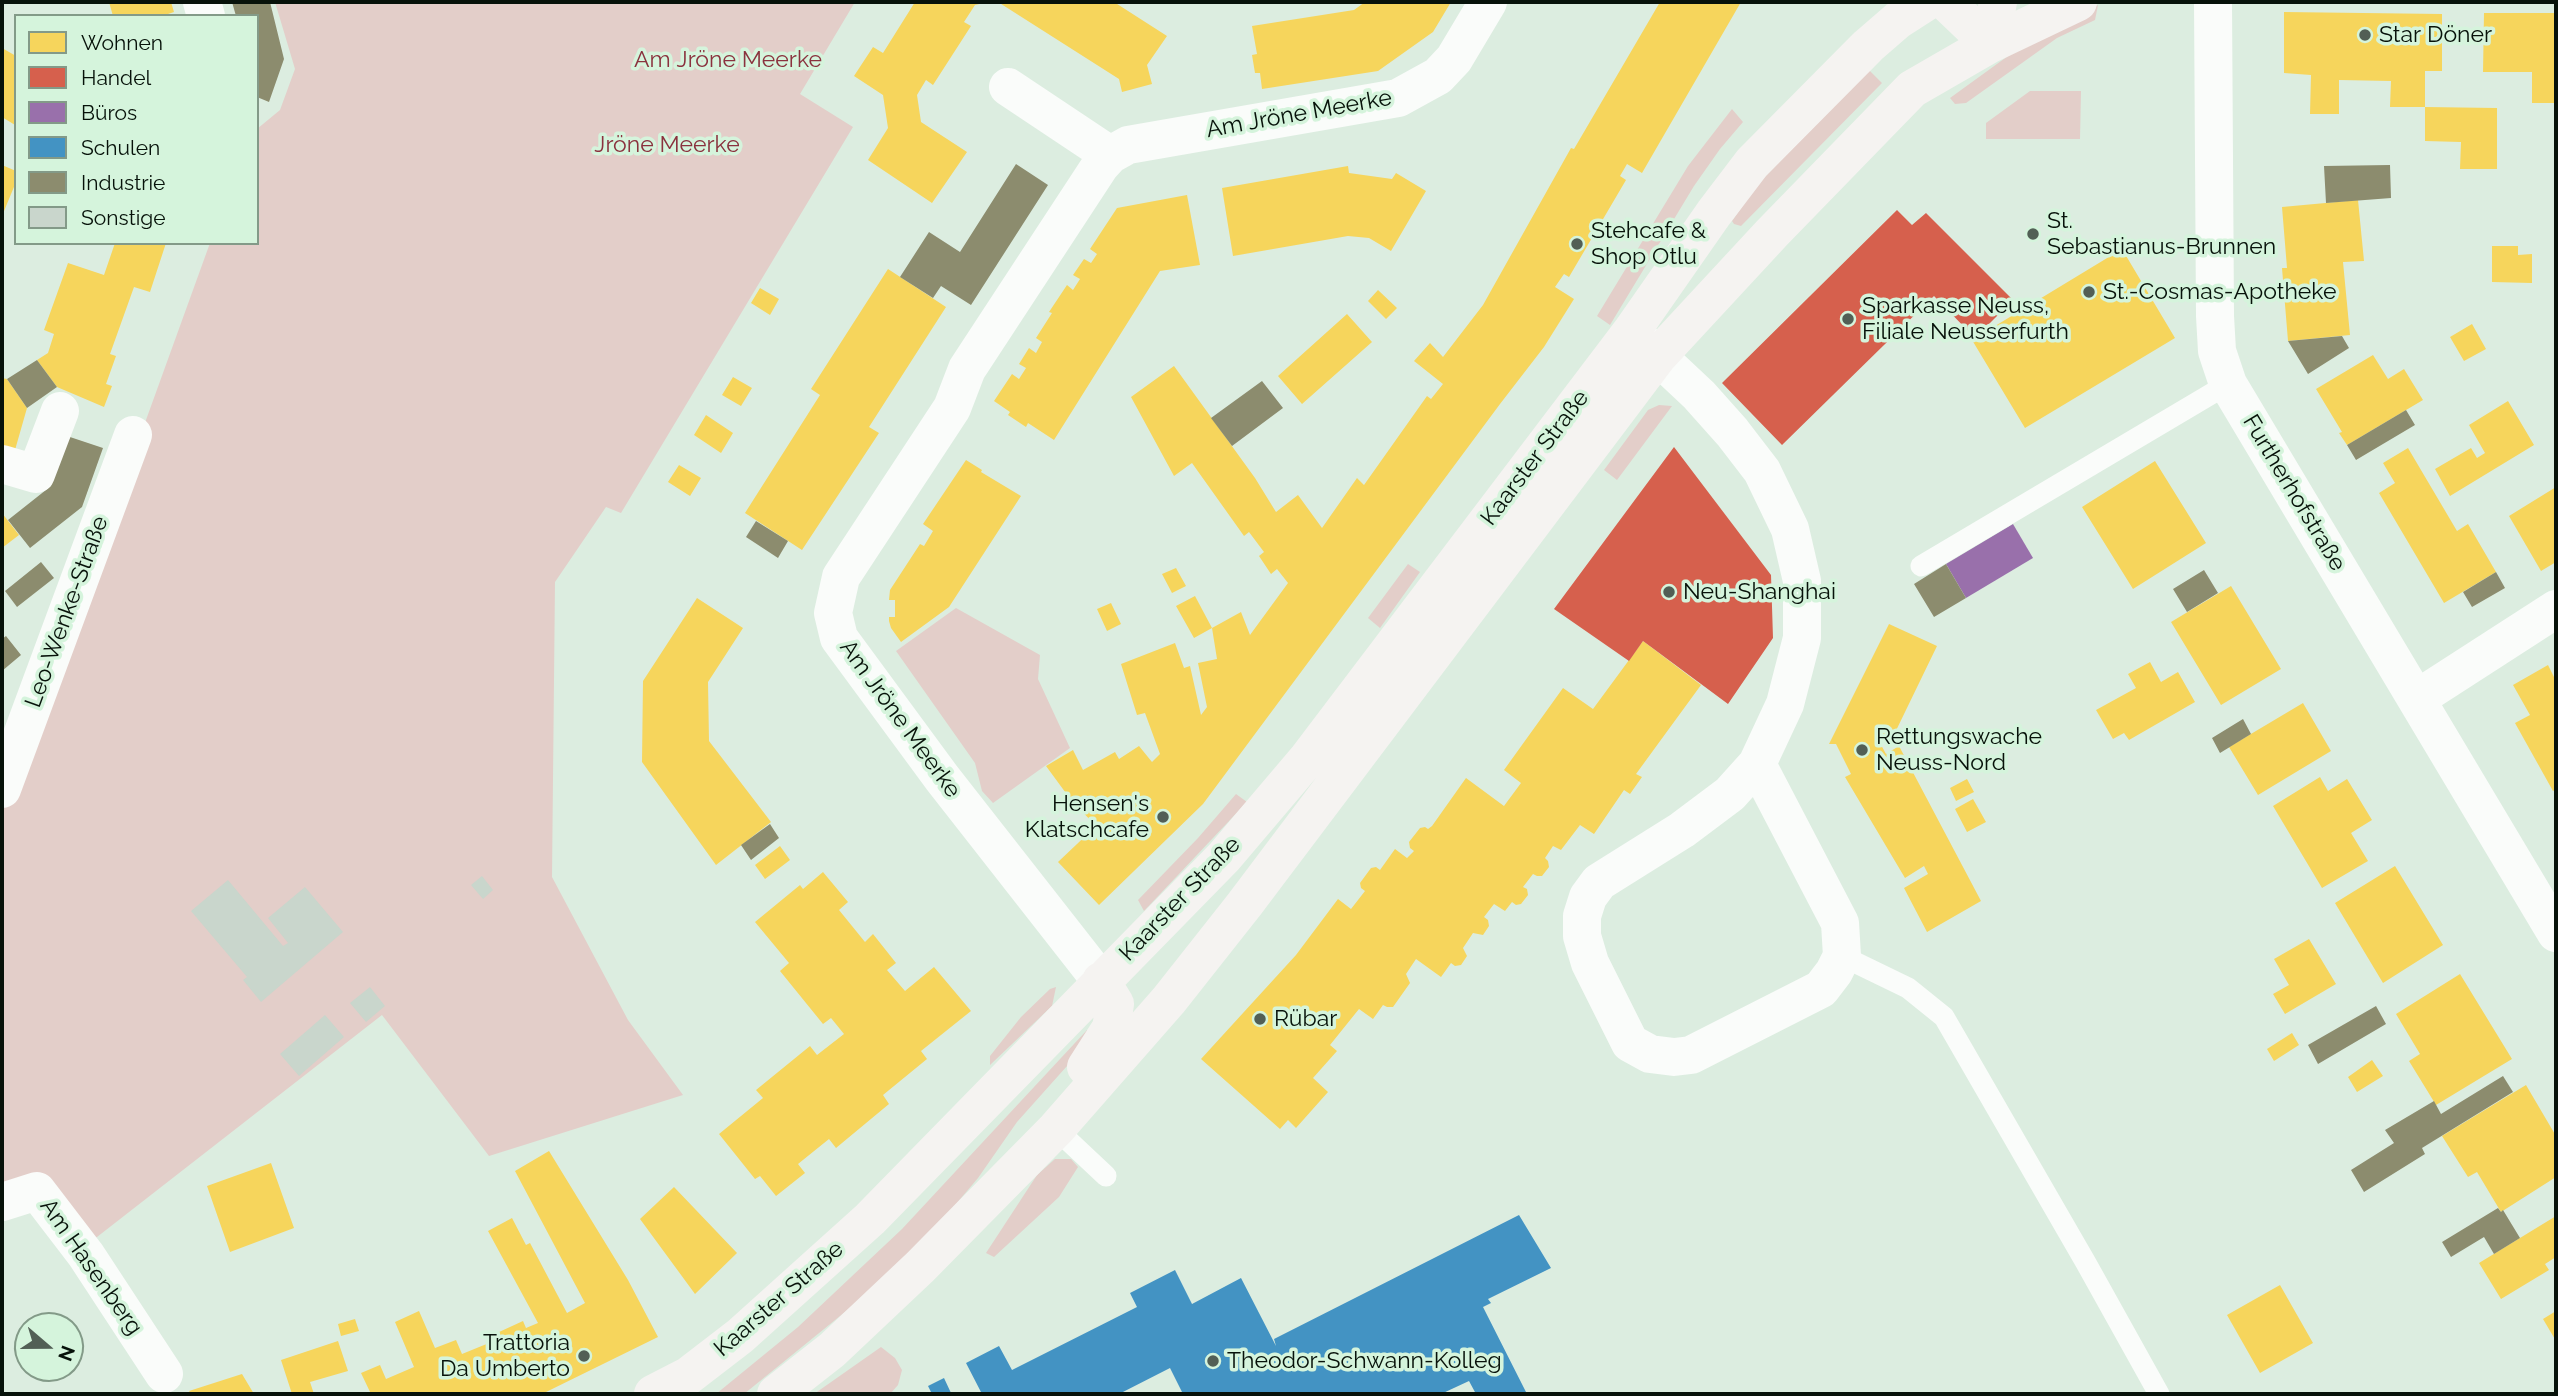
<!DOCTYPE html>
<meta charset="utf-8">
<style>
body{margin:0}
#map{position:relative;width:2558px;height:1396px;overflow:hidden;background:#dcede0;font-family:Raleway,sans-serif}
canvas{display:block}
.frame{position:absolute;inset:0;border:4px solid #07120a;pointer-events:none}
.legend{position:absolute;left:14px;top:14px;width:245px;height:231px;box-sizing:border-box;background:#d5f4dc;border:2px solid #839a88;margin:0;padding:9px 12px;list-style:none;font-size:21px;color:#07120a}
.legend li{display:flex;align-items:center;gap:14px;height:35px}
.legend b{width:35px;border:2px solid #839a88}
.north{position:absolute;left:14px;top:1312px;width:70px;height:70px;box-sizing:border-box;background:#d5f4dc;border:2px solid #839a88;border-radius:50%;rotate:110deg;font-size:19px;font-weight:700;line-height:28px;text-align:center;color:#07120a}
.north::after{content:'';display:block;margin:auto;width:24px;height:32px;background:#525f55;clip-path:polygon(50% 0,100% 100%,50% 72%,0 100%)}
</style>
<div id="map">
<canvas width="2558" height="1396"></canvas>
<div class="frame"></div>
<ul class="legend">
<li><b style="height:19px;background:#f6d55c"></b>Wohnen</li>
<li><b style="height:19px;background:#d6604d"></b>Handel</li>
<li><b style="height:19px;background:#9970ab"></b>Büros</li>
<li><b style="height:19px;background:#4393c3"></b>Schulen</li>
<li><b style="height:19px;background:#8c8c6e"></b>Industrie</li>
<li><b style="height:19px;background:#c9d6cc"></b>Sonstige</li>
</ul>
<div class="north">N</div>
</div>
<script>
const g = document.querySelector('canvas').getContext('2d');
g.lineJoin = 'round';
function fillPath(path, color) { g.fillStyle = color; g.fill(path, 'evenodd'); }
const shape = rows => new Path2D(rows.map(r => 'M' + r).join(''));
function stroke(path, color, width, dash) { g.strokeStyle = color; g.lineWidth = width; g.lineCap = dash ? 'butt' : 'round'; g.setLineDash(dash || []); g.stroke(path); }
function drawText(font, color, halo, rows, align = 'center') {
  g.font = font + ' Raleway,sans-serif'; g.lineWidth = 7; g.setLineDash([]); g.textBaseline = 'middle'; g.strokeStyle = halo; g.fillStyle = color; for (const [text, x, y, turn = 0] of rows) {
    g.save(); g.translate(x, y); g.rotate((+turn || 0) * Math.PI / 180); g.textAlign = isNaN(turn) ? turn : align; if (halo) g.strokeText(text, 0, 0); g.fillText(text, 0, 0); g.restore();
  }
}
const green = shape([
 [275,2,855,2,800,94,853,127,621,513,606,507,555,582,552,877,628,1020,683,1095,489,1156,382,1015,88,1244,2,1195,2,769,27,749,210,243,257,243,257,129,280,110,295,69],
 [2098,5,2095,20,2057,38,1966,103,1955,104,1950,98,2008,56,2066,21],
 [1869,70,1882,83,1741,226,1734,224,1732,221,1756,186],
 [2030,91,2081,91,2080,139,1986,139,1986,123],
 [1732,109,1743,122,1720,149,1694,186,1610,325,1597,316,1688,166],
 [1659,405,1672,406,1617,480,1604,470,1648,410],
 [1408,564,1420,572,1380,628,1368,618],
 [956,608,1040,655,1038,679,1070,748,993,803,982,791,975,763,896,651],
 [1236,794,1247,802,1144,911,1138,900,1198,838],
 [1056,987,1052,1006,990,1065,990,1056,1021,1017,1050,989],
 [1087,1030,1092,1038,1017,1122,978,1178,909,1260,744,1394,716,1394,798,1327,902,1229],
 [1055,1159,1071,1159,1078,1167,1059,1197,994,1257,986,1253,1037,1175],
 [881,1347,895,1358,902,1370,898,1385,890,1394,814,1394]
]);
const homes = shape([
 [109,2,171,2,174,12,162,16,113,16],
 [915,2,989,2,975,5,964,22,971,26,933,85,926,80,917,95,921,122,967,152,932,203,868,160,888,128,883,95,854,76,873,47,883,53],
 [998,2,1114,2,1167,36,1147,65,1152,84,1122,92,1119,79],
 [1365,2,1451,2,1433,32,1378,71,1262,89,1260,73,1255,73,1252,55,1257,54,1252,26,1354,10],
 [1660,2,1741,2,1642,173,1627,164,1620,176,1626,180,1569,277,1564,274,1555,287,1574,299,1544,347,1500,404,1203,804,1099,905,1058,862,1096,826,1071,800,1046,766,1073,750,1083,770,1115,752,1119,759,1139,746,1152,762,1160,754,1145,713,1137,715,1121,664,1175,643,1184,668,1190,666,1201,715,1207,707,1198,663,1217,659,1212,628,1194,638,1176,606,1195,596,1212,628,1241,612,1250,635,1288,583,1277,569,1271,574,1259,556,1264,552,1249,532,1244,536,1192,463,1174,476,1131,397,1174,366,1255,478,1276,512,1298,495,1322,528,1357,478,1364,485,1427,396,1431,399,1443,384,1414,361,1430,343,1443,357,1483,305,1571,148,1574,149],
 [2284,12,2442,14,2442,71,2425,71,2425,107,2497,108,2497,169,2460,169,2461,142,2425,141,2425,107,2390,107,2391,81,2339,80,2339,114,2310,114,2311,75,2284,73],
 [2484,13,2556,13,2556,103,2532,103,2532,72,2483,72],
 [2,48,16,56,15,125,2,117],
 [2,165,16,171,16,182,2,216],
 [1348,166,1349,173,1392,179,1396,173,1426,191,1391,251,1369,238,1348,236,1233,256,1222,188],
 [1187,195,1200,265,1160,271,1054,440,1028,423,1026,427,1008,415,1010,412,994,401,1012,374,1019,379,1026,368,1019,364,1029,348,1036,353,1042,342,1036,338,1052,313,1049,312,1067,285,1073,290,1080,279,1073,275,1084,259,1091,263,1097,254,1090,249,1117,208],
 [2358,200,2364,261,2343,262,2350,335,2288,341,2282,268,2287,268,2282,207],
 [115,243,166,243,150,292,134,287,110,354,116,356,106,384,112,386,104,407,57,387,37,360,48,353,54,334,44,330,68,263,104,275],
 [2492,246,2518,246,2518,255,2532,254,2532,283,2492,282],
 [2122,249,2175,338,2025,428,1972,340],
 [888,269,946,307,869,427,879,433,802,550,745,513,820,395,811,389],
 [760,288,779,299,770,315,751,303],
 [1378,290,1397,308,1386,319,1368,301],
 [1347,314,1372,342,1302,404,1278,376],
 [2472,324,2486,349,2464,361,2450,337],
 [2373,355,2388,379,2404,369,2423,400,2347,445,2339,433,2342,432,2316,389],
 [733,377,752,388,741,406,722,395],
 [2,378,7,379,27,408,13,457,2,453],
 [2508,401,2534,445,2450,496,2435,469,2471,448,2477,458,2485,453,2469,425],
 [706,415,733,433,721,453,694,435],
 [2408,448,2457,531,2468,524,2496,572,2444,603,2379,493,2395,483,2383,463],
 [966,460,982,470,981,472,1021,496,949,607,901,642,891,628,889,621,889,617,895,617,895,600,889,600,890,590,920,544,924,546,933,531,923,524],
 [2155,461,2206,543,2133,589,2082,507],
 [679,465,701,478,690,496,668,482],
 [2556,487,2556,562,2541,571,2509,516],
 [2,513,19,535,2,548],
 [1176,568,1186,586,1172,593,1162,574],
 [2231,586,2281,669,2221,705,2171,622],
 [697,598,743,628,708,682,709,741,771,822,716,865,642,762,643,681],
 [1111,603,1121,624,1107,631,1097,609],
 [1889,624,1937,646,1890,743,1880,743,1886,754,1899,746,1981,901,1927,932,1904,888,1928,874,1924,866,1905,878,1845,777,1851,774,1836,744,1829,744],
 [1643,641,1701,685,1636,774,1642,777,1630,794,1624,790,1594,834,1580,825,1561,850,1553,846,1545,858,1548,861,1549,867,1542,876,1537,876,1533,874,1523,887,1527,889,1528,895,1521,904,1516,905,1512,902,1505,911,1494,904,1484,917,1488,920,1489,926,1483,935,1473,933,1463,948,1467,956,1461,965,1455,966,1451,963,1441,977,1416,959,1406,974,1410,983,1393,1007,1387,1007,1383,1005,1373,1019,1359,1009,1330,1045,1337,1051,1313,1078,1328,1092,1296,1128,1288,1120,1280,1129,1201,1059,1296,955,1338,899,1351,909,1365,891,1361,888,1360,883,1371,868,1376,867,1380,870,1395,849,1407,858,1414,851,1410,848,1409,842,1420,828,1425,827,1428,829,1432,826,1466,778,1504,806,1521,783,1504,770,1563,688,1593,709],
 [2150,662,2161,682,2178,672,2195,702,2129,740,2124,733,2113,739,2096,710,2136,688,2128,674],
 [2548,665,2556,681,2556,789,2553,791,2515,723,2530,715,2513,685],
 [2303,703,2331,751,2258,795,2229,747],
 [2320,777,2328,791,2347,779,2372,820,2351,833,2368,861,2322,888,2273,806],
 [1967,779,1974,792,1956,801,1950,788],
 [1973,799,1986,822,1967,832,1955,809],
 [780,846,790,860,765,879,755,865],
 [2395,866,2443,945,2383,983,2335,903],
 [823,872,848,902,839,910,865,942,873,934,896,963,887,970,905,991,934,967,971,1011,921,1051,927,1059,883,1095,889,1104,836,1148,829,1139,798,1164,805,1173,776,1196,760,1176,755,1179,719,1134,763,1098,756,1090,810,1046,817,1055,844,1034,831,1018,823,1024,780,971,789,963,755,922,800,885,803,889],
 [2309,939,2336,984,2285,1014,2273,994,2289,985,2274,959],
 [2460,974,2512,1059,2436,1105,2409,1061,2420,1054,2396,1014],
 [2292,1033,2299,1045,2274,1061,2267,1049],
 [2372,1060,2383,1076,2357,1092,2348,1077],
 [2526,1085,2556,1136,2556,1177,2501,1212,2477,1172,2468,1177,2442,1136],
 [549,1151,628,1280,658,1337,542,1394,371,1394,361,1373,380,1365,386,1379,414,1367,395,1322,419,1311,435,1348,456,1340,462,1354,489,1343,486,1338,523,1321,526,1328,538,1323,488,1231,512,1218,526,1245,530,1243,567,1313,585,1303,515,1171],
 [271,1163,294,1228,230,1252,207,1186],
 [674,1187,737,1253,695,1294,640,1219],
 [2556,1216,2556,1257,2545,1264,2549,1270,2501,1299,2479,1263],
 [2280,1285,2313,1343,2260,1373,2227,1315],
 [2556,1311,2556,1341,2543,1319],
 [355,1319,359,1331,341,1336,338,1324],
 [338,1341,348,1371,310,1382,314,1394,292,1394,281,1360],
 [242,1374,254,1394,191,1394,189,1391]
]);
const shops = shape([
 [1897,210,1912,225,1926,213,2013,300,1975,338,1934,296,1782,445,1722,383],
 [1674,447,1771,575,1773,638,1728,704,1643,641,1629,661,1554,609]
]);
const offices = shape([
 [2013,524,2033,558,1966,598,1946,564]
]);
const schools = shape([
 [1519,1215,1551,1268,1488,1299,1491,1303,1483,1307,1527,1394,1476,1394,1469,1381,1441,1394,1183,1394,1170,1368,1119,1394,982,1394,966,1363,999,1346,1012,1370,1137,1307,1130,1293,1175,1270,1192,1304,1241,1278,1276,1346,1274,1339],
 [944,1378,951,1393,932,1394,928,1386]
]);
const industry = shape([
 [232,2,270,2,284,59,269,102,257,97,257,16,236,16],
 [1016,164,1048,185,971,305,941,286,933,298,900,277,929,232,960,252],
 [2390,165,2391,198,2326,203,2324,166],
 [2342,336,2349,348,2308,374,2288,341],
 [37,360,57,387,27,408,7,379],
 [1262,381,1283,408,1232,446,1211,418],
 [2406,410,2415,425,2356,460,2347,445],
 [67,436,103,448,82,507,30,548,8,520,51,486],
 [756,521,788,541,778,558,746,537],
 [41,562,54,578,17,607,5,591],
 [1946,564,1966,598,1934,617,1914,584],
 [2204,570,2218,593,2187,612,2173,589],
 [2496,572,2505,588,2472,607,2463,592],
 [6,636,21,655,2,671,2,639],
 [2243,719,2251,734,2220,753,2212,738],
 [770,824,779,838,751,860,741,845],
 [2376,1006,2386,1024,2318,1064,2308,1045],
 [2503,1076,2513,1092,2422,1148,2425,1154,2364,1192,2351,1170,2394,1143,2385,1130,2434,1101,2441,1114],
 [2498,1208,2501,1212,2503,1210,2520,1238,2494,1254,2484,1237,2451,1257,2442,1242]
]);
const building = shape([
 [482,876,493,890,483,899,471,885],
 [228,880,283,946,288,943,268,918,305,887,343,932,261,1002,243,980,247,977,191,911],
 [370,987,385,1006,366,1022,350,1003],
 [325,1015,344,1037,299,1076,280,1054]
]);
const service = shape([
 [1921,566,2228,384],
 [1842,956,1908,988,1944,1017,2086,1263,2159,1394],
 [1056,1129,1106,1176]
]);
const minor = shape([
 [202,2,206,16],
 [2213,2,2215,316,2217,351,2228,384,2556,933],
 [1008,87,1110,155],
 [1633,333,1699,395,1732,432,1762,471,1790,529,1802,581,1802,638,1785,704,1757,764,1730,794,1682,830,1599,882,1588,897,1582,916,1582,936,1590,963,1630,1043,1650,1054,1674,1057,1691,1055,1821,989,1834,972,1842,956,1840,923,1757,764],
 [2,464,36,474,60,411],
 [2418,698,2556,609],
 [2,789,133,435],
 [1101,981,942,778,839,638,833,613,841,577,952,408,967,369,1100,166,1110,155,1128,145,1398,98,1438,76,1454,59,1488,2],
 [2,1202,37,1191,86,1255,164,1374]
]);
const secondary = shape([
 [1946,2,1990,44],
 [1990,44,1998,2],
 [1086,1067,1111,1028,1115,1004,1101,981],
 [653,1394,688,1376,740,1336,870,1219,1224,857,1308,758,1631,332,1714,213,1752,163,1868,46,1898,20,1926,2],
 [776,1394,832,1350,920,1267,1056,1129,1169,1000,1244,905,1658,356,1772,233,1912,89,1990,44,2078,2]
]);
const markers = [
 [2365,35,7,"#525f55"],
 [2033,234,7,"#525f55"],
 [1577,244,7,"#525f55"],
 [2089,292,7,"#525f55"],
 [1848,319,7,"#525f55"],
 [1669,592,7,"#525f55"],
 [1862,750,7,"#525f55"],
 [1163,817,7,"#525f55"],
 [1260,1019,7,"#525f55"],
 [584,1356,7,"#525f55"],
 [1213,1361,7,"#525f55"]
];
const poiNames = [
 ["Star Döner",2379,35],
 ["St.",2047,221],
 ["Sebastianus-Brunnen",2047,247],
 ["Stehcafe &",1591,231],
 ["Shop Otlu",1591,257],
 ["St.-Cosmas-Apotheke",2103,292],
 ["Sparkasse Neuss,",1862,306],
 ["Filiale Neusserfurth",1862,332],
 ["Neu-Shanghai",1683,592],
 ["Rettungswache",1876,737],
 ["Neuss-Nord",1876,763],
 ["Hensen's",1149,804,"right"],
 ["Klatschcafe",1149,830,"right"],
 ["Rübar",1274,1019],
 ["Trattoria",570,1343,"right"],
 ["Da Umberto",570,1369,"right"],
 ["Theodor-Schwann-Kolleg",1227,1361]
];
const parkNames = [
 ["Am Jröne Meerke",728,60],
 ["Jröne Meerke",667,145]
];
const streetNames = [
 ["Am Jröne Meerke",1299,114,-10],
 ["Kaarster Straße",1535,458,-53],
 ["Furtherhofstraße",2294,493,59],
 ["Leo-Wenke-Straße",67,612,-70],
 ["Am Jröne Meerke",900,719,54],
 ["Kaarster Straße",1180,899,-46],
 ["Am Hasenberg",91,1267,55],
 ["Kaarster Straße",779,1299,-41]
];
fillPath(green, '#e3cec9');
fillPath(homes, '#f6d55c');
fillPath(shops, '#d6604d');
fillPath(offices, '#9970ab');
fillPath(schools, '#4393c3');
fillPath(industry, '#8c8c6e');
fillPath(building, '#c9d6cc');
stroke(service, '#fafcfa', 21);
stroke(minor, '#fafcfa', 38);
stroke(secondary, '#f5f3f1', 38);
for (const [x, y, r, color] of markers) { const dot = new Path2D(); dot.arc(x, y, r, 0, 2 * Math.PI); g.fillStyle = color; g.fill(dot); stroke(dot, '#d5f4dc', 2.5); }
drawText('23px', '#07120a', '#d5f4dc', poiNames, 'left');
drawText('23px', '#8a323e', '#d5f4dc', parkNames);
drawText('23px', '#07120a', '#d5f4dc', streetNames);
</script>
